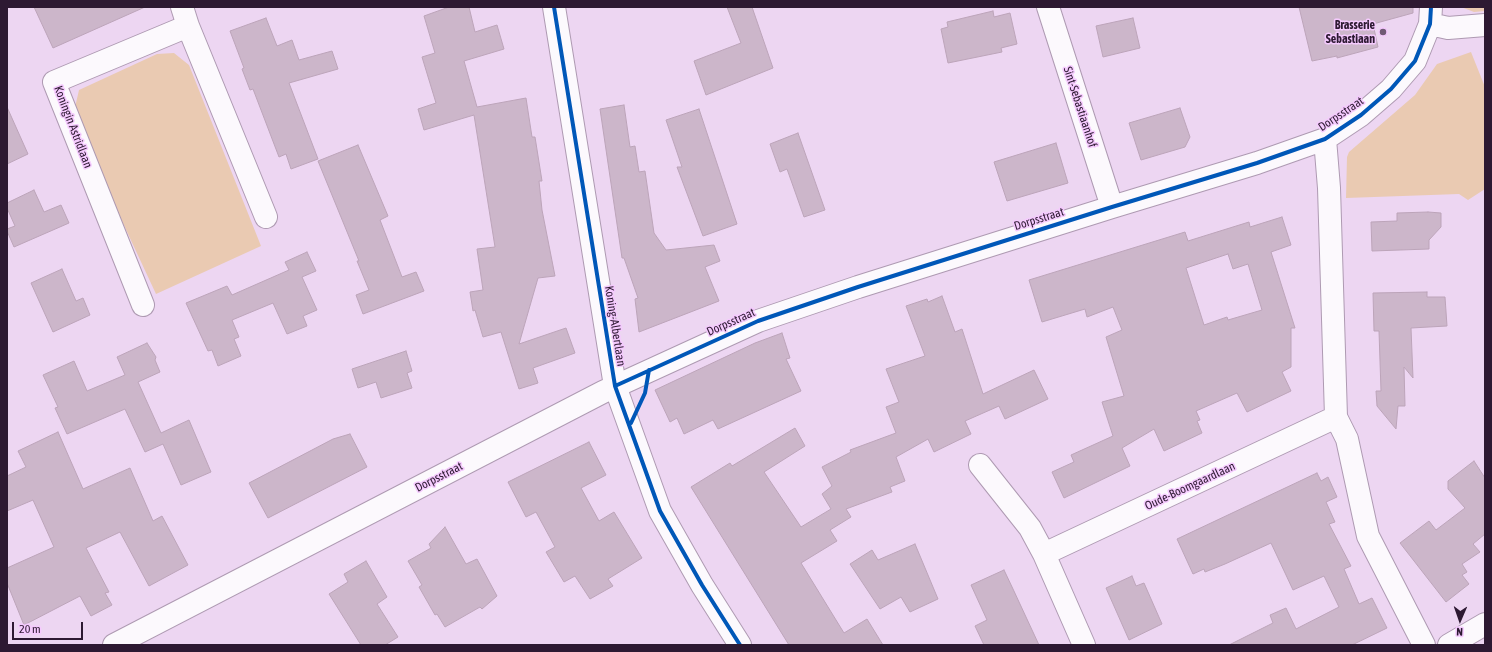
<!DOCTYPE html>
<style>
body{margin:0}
#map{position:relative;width:1492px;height:652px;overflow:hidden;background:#edd6f2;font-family:"Asap Condensed",sans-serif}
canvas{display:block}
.frame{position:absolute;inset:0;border:8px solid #2d1932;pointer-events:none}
.north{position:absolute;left:1440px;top:600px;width:40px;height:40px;-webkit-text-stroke:3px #f5cafe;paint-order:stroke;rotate:182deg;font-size:11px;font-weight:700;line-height:16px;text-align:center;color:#2d1932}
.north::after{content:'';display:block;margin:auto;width:14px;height:18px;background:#2d1932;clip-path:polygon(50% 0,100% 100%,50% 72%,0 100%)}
.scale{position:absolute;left:12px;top:622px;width:71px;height:18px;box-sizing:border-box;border:2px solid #2d1932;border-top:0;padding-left:5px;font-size:12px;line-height:14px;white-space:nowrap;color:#2d1932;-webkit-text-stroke:3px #f5cafe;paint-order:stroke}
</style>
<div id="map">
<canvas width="1492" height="652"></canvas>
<div class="frame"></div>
<div class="north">N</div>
<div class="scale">20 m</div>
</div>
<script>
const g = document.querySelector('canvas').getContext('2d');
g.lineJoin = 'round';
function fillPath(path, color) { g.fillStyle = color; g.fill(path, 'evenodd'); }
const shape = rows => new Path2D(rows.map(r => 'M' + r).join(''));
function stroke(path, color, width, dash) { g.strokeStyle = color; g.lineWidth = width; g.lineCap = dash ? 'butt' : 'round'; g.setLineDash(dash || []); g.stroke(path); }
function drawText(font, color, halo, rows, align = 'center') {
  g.font = font + ' "Asap Condensed",sans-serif'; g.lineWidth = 3; g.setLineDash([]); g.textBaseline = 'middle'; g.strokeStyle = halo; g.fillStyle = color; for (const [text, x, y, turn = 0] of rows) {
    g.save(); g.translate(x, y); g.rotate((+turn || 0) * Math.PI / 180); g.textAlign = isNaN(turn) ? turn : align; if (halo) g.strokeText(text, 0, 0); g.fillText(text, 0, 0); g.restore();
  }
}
const green = shape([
 [1461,7,1485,7,1485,11,1474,12],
 [1471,52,1485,87,1485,189,1468,200,1459,194,1346,198,1347,157,1349,152,1415,95,1437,64],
 [174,53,189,65,261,246,156,294,73,116,79,90,157,54]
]);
const building = shape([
 [34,7,145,7,53,48,34,7],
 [449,7,469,7,475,32,497,25,504,49,464,61,477,107,526,98,532,137,535,137,542,181,539,181,542,210,555,276,538,278,519,344,566,328,575,353,533,368,538,383,519,389,501,332,483,337,475,310,473,311,470,292,483,290,477,249,495,247,474,115,424,130,418,109,436,103,422,57,435,53,424,16,449,7],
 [727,7,752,7,773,68,706,95,694,61,741,43,727,7],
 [1299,7,1413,7,1413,13,1373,24,1378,47,1337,58,1337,56,1312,61,1299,7],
 [993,11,994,17,1010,13,1017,44,1001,48,1002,52,948,63,941,29,948,27,947,22,993,11],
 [266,18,277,46,292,40,299,60,332,51,338,69,289,83,318,159,291,169,286,154,279,157,253,89,250,90,242,69,244,68,230,31,266,18],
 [1133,18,1140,48,1103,57,1096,26,1133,18],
 [624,105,630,147,635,146,639,172,645,171,654,233,666,250,714,245,720,261,705,267,719,301,639,332,635,299,638,298,624,258,622,258,600,109,624,105],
 [7,107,28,154,7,164,7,107],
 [1180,108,1190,137,1185,147,1141,160,1129,123,1180,108],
 [699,109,737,224,703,236,677,167,682,167,666,120,699,109],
 [798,133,825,210,804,217,787,169,780,172,770,144,798,133],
 [1056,143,1068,183,1007,201,994,162,1056,143],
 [358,145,388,216,380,220,402,277,416,272,424,291,363,314,356,295,369,290,357,261,359,261,318,161,358,145],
 [34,190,44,212,61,205,69,223,14,247,7,231,7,229,15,226,7,208,7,203,34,190],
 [1428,212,1441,213,1441,227,1429,240,1429,249,1372,251,1371,222,1397,221,1397,213,1428,212],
 [1282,217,1291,245,1271,252,1295,328,1291,328,1291,367,1282,372,1291,391,1247,412,1237,393,1196,411,1200,420,1197,421,1202,433,1164,451,1154,429,1122,448,1130,466,1064,498,1052,472,1074,462,1071,455,1113,436,1102,402,1124,396,1106,337,1122,330,1113,307,1087,317,1085,309,1042,322,1029,280,1185,232,1188,241,1249,222,1250,227,1282,217],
 [1228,254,1233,269,1248,264,1262,310,1228,320,1227,317,1204,325,1186,268,1228,254],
 [307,252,316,271,302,277,317,310,303,316,307,326,287,334,273,303,232,320,239,337,234,339,241,356,218,366,212,350,208,351,186,303,227,286,232,295,289,270,285,262,307,252],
 [62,269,76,301,83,298,90,315,53,332,31,283,62,269],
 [1427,292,1427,297,1445,297,1447,326,1411,328,1413,378,1404,367,1405,406,1398,406,1396,429,1377,406,1376,391,1381,391,1379,331,1374,331,1373,293,1427,292],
 [942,296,955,332,962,329,983,394,1034,370,1048,399,1005,419,999,406,965,421,971,434,934,452,928,439,896,457,905,481,890,487,892,492,846,509,851,517,830,530,837,541,801,563,844,633,867,619,883,645,789,645,691,487,730,463,732,466,795,428,805,446,764,472,801,527,831,509,822,494,832,486,822,467,851,452,850,450,896,433,886,407,899,402,886,369,925,356,906,306,927,299,928,302,942,296],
 [782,333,790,358,786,359,801,391,718,429,713,420,684,434,677,418,670,422,655,390,755,343,782,333],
 [147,343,156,357,155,360,160,372,138,382,161,433,189,420,211,472,181,485,163,444,145,452,125,409,67,434,55,408,58,407,43,375,74,361,87,391,125,375,117,357,147,343],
 [406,351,412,371,407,373,412,388,381,398,376,382,358,388,352,369,406,351],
 [58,432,83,489,130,468,153,521,162,516,188,565,149,586,120,532,86,548,109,592,105,593,112,605,91,616,80,596,24,625,7,583,7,568,54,547,33,500,7,511,7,476,26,467,18,451,58,432],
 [350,434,367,467,268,518,249,483,333,439,350,434],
 [589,442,606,475,581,488,599,521,614,512,642,558,608,579,613,586,590,599,575,576,564,582,546,552,555,547,536,512,526,517,508,482,589,442],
 [1474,461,1485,478,1485,534,1473,544,1480,552,1462,564,1467,572,1462,575,1469,584,1446,602,1400,543,1429,521,1436,530,1465,508,1448,489,1448,481,1474,461],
 [1317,473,1321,481,1328,477,1337,497,1326,502,1335,522,1329,524,1351,566,1344,569,1359,604,1372,598,1387,628,1352,645,1229,645,1273,623,1270,615,1286,608,1296,629,1339,607,1324,576,1293,590,1271,543,1225,564,1205,572,1204,569,1193,574,1177,539,1317,473],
 [445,527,466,564,477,559,497,596,482,609,480,607,445,627,437,614,435,615,419,587,422,585,408,561,431,548,429,544,445,527],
 [915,544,938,599,910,612,901,597,880,609,850,564,872,550,878,560,915,544],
 [366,561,387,597,377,604,398,637,385,645,361,645,329,594,348,582,344,574,366,561],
 [1004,570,1013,589,1039,645,984,645,975,626,987,620,971,585,1004,570],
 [1132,576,1136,586,1144,583,1162,624,1129,640,1106,588,1132,576]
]);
const minor = shape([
 [182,7,188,26,266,217],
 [554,7,615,386,660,511,702,585,740,645],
 [1048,7,1112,207],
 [1430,24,1448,28,1485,25],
 [1325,139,1329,188,1336,417,1347,439,1368,536,1424,645],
 [143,305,54,82,188,26],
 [980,465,1030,528,1044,554],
 [114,645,603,392,758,321,858,287,1112,207,1257,163,1325,139,1361,115,1391,89,1415,61,1430,24,1431,7],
 [1084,645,1044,554,1336,417],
 [1449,645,1485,624]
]);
const cycleway = shape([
 [554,7,615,386,660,511,702,585,740,645],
 [615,386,758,321,858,287,1112,207,1257,163,1325,139,1361,115,1391,89,1415,61,1430,24,1431,7],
 [631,423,645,393,649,370]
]);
const markers = [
 [1383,32,4,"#705b75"]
];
const poiNames = [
 ["Brasserie",1375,25],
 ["Sebastiaan",1375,39]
];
const streetNames = [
 ["Sint-Sebastiaanhof",1080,107,72],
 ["Dorpsstraat",1341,114,-34],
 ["Koningin Astridlaan",73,127,69],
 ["Dorpsstraat",1039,219,-17],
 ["Dorpsstraat",731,322,-24],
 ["Koning-Albertlaan",615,326,81],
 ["Dorpsstraat",439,477,-27],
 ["Oude-Boomgaardlaan",1190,486,-25]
];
fillPath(green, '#eacab2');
fillPath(building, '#ccb6ca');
stroke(building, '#bca4b9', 1);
stroke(minor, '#ae9ab2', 24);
stroke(minor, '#fcf9fd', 22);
stroke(cycleway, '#0057b8', 4);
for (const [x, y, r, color] of markers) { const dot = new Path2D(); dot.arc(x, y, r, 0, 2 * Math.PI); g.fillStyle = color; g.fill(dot); stroke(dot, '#f5cafe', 1.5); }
drawText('bold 12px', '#2d1932', '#f5cafe', poiNames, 'right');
drawText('12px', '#2d1932', '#f5cafe', streetNames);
</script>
